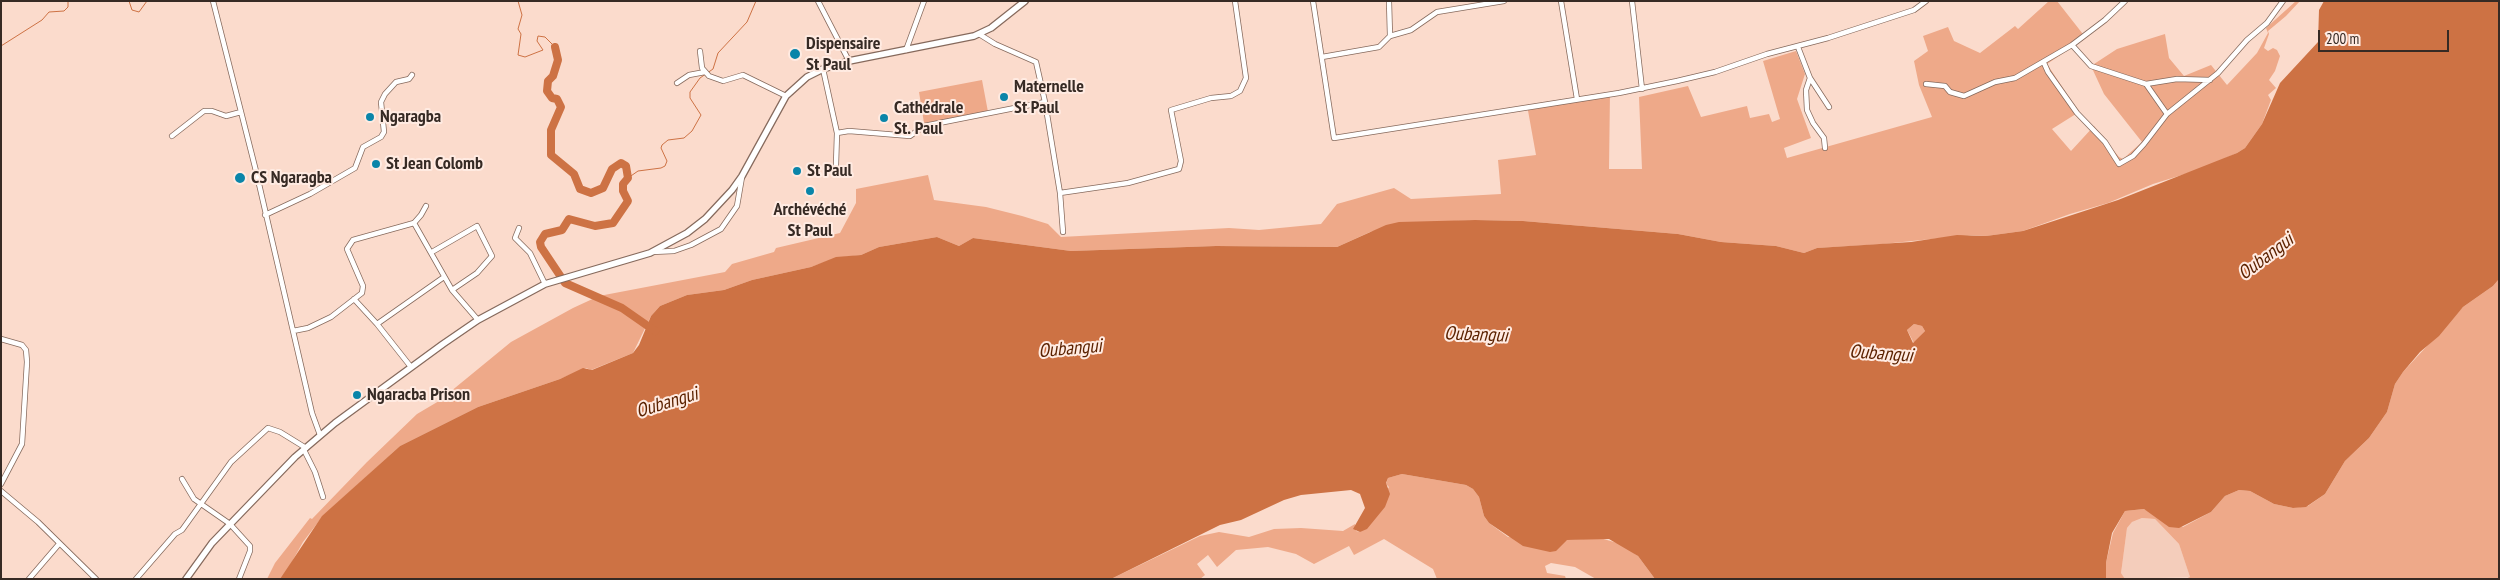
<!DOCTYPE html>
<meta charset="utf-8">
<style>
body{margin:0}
#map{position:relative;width:2500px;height:580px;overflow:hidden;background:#fbdbcc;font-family:"PT Sans Narrow",sans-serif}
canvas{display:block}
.frame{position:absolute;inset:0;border:2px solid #362a24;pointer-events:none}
.scale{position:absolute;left:2318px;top:30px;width:131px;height:22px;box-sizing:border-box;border:2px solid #362a24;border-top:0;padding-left:6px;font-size:15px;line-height:18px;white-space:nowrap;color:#362a24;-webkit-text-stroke:4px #ffebe2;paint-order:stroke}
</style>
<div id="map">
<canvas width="2500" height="580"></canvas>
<div class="frame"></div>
<div class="scale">200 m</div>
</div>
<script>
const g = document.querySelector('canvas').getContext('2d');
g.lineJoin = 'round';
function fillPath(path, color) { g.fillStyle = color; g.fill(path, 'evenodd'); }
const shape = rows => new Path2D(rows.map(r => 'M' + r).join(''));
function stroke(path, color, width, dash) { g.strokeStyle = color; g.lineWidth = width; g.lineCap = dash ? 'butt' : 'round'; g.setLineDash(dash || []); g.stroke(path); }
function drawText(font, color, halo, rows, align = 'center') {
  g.font = font + ' "PT Sans Narrow",sans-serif'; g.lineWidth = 4; g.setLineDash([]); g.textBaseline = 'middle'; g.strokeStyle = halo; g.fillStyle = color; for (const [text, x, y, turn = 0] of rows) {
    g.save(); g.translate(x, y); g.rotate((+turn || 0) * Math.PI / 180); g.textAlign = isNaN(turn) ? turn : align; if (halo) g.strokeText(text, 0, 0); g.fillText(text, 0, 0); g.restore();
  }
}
const built = shape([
 [2142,518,2155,519,2179,544,2190,577,2125,579,2121,573,2122,566,2127,528,2132,522]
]);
const green = shape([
 [2049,1,2057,1,2086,38,2047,64,2079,112,2052,129,2071,151,2094,126,2119,157,2123,159,2142,142,2104,94,2091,66,2117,49,2165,34,2169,58,2184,76,2211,65,2227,85,2257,53,2268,33,2266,28,2296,1,2300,1,2286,16,2268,31,2269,34,2264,48,2268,51,2273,48,2277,50,2280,56,2275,71,2269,80,2276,88,2268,95,2271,100,2262,124,2245,148,2237,153,2201,169,2153,184,2108,203,2070,214,2023,231,1986,236,1971,235,1883,244,1817,248,1804,253,1776,246,1721,242,1678,234,1523,221,1475,220,1412,223,1370,232,1337,247,1216,246,1071,251,973,238,959,246,937,237,879,247,861,255,836,258,811,267,752,280,724,290,687,295,660,306,651,316,633,353,591,370,586,368,560,379,478,407,400,446,322,517,303,542,285,574,280,579,267,579,275,563,310,518,312,519,367,462,417,414,439,401,511,342,573,308,599,296,725,272,732,264,774,252,776,248,840,233,856,203,856,189,928,175,934,200,986,207,1022,216,1048,224,1061,237,1229,228,1259,230,1321,224,1337,204,1394,188,1411,199,1501,194,1498,160,1536,155,1527,105,1610,92,1609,169,1642,169,1639,97,1688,86,1701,117,1747,106,1750,118,1769,114,1772,122,1780,119,1763,61,1796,51,1805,74,1797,99,1811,138,1784,148,1787,158,1932,117,1919,85,1914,61,1928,51,1923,36,1948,27,1954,41,1980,53,2015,26,2018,29],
 [982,80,988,112,924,123,919,92],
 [2499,279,2499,579,2185,579,2190,577,2179,544,2155,519,2142,518,2132,522,2127,528,2122,566,2121,573,2125,579,2106,579,2106,563,2113,533,2125,511,2144,509,2183,527,2211,512,2225,496,2239,490,2250,491,2274,504,2293,508,2308,506,2325,494,2345,461,2369,438,2387,412,2395,384,2403,372,2463,307,2493,286],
 [1914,324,1922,326,1925,331,1914,343,1907,330],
 [1402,474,1466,485,1473,489,1479,497,1484,516,1489,523,1508,537,1567,540,1600,538,1621,544,1638,556,1655,579,1596,579,1575,567,1551,563,1545,566,1547,573,1565,576,1566,579,1437,579,1433,569,1384,539,1354,555,1349,546,1314,564,1296,554,1268,547,1236,550,1217,567,1208,555,1197,564,1205,575,1200,579,1111,579,1200,536,1219,532,1249,537,1274,529,1301,528,1343,531,1355,524,1356,531,1360,532,1389,487,1386,484,1388,478]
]);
const water = shape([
 [2324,1,2499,1,2499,279,2493,286,2463,307,2439,336,2420,352,2403,372,2395,384,2387,412,2369,438,2345,461,2325,494,2306,507,2293,508,2274,504,2250,491,2239,490,2225,496,2211,512,2179,528,2169,527,2144,509,2125,511,2112,533,2106,563,2106,579,1655,579,1638,556,1609,539,1567,540,1556,551,1550,552,1523,546,1489,523,1484,516,1479,497,1473,489,1466,485,1402,474,1388,478,1386,483,1390,494,1385,507,1367,529,1360,532,1353,529,1365,508,1360,494,1351,490,1301,495,1284,500,1241,520,1220,525,1111,579,280,579,322,516,400,446,478,407,560,379,583,368,592,370,633,353,639,345,651,316,660,306,687,295,724,290,752,280,811,267,836,257,861,255,879,247,937,237,959,246,973,238,1071,251,1216,246,1337,247,1386,225,1399,222,1475,220,1523,221,1678,234,1721,242,1776,246,1804,253,1817,248,1911,242,1957,235,1986,236,2023,231,2118,200,2237,153,2245,148,2262,124,2280,83,2318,42,2319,10],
 [1914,324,1922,326,1925,331,1913,343,1907,330]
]);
const stream = shape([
 [129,1,132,10,139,12,147,1],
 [518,1,522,15,518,29,521,34,518,55,525,57,543,50,537,41,538,36,545,37,555,47],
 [1,46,42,20,49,12,64,11,68,7,68,1],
 [628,178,638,171,661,168,665,166,667,161,661,148,662,145,668,140,684,138,692,131,701,115,690,98,690,92,700,78,713,69,718,53,747,22,756,1]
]);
const river = shape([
 [555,47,558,60,553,76,548,81,547,91,552,98,557,99,561,107,551,130,551,155,574,174,580,189,591,193,603,188,612,169,621,163,626,166,628,178,623,184,623,191,628,201,613,223,595,226,569,219,562,230,545,234,540,242,541,247,565,283,622,308,655,331]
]);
const minor = shape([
 [213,1,256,171,312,413,320,435],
 [818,1,849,61],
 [1313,1,1334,138,1619,93,1677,81,1715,72,1767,54,1828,38,1914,10,1926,1],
 [1389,1,1390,36],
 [1561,1,1577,99],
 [1632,1,1642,89],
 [979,34,995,44,1036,62,1045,102,1060,193,1063,232],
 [2072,45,2091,66,2146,84,2167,114],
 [1798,47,1810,78,1829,107],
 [906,50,924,1],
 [700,51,702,68,709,76,723,81,743,75,786,96],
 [1322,57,1379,47,1390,36,1411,30,1437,12,1504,1],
 [2044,63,2048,72,2077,113,2105,142,2119,164,2133,156,2144,144,2167,114,2218,73,2247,40,2267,23,2283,1],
 [823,69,837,133,836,165],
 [1810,78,1806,90,1807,110,1813,123,1824,138,1825,148],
 [677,83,689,75,705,72],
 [1926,84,1945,86,1950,92,1964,96,1995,82,2015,78,2072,45,2105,20,2125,1],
 [2146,84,2177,79,2210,80],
 [837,133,849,131,910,136,924,126,1045,102],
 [172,136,204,111,212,111,226,116,241,112],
 [1060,193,1128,183,1179,169,1181,161,1171,110,1211,98,1231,96,1240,91,1246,78,1235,1],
 [265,215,310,194,355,168,363,147,381,137,384,132,381,102,385,94,396,82,409,79,412,75],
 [414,223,452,290,478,320],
 [519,228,515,238,530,253,545,284],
 [432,252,477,226,492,256,477,273,452,290],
 [652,252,674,251,691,245,721,229,737,206,742,177],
 [354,299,377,324,411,367],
 [377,324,444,277],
 [293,331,308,328,331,317,362,293,363,286,347,249,353,240,414,223,421,215,426,206],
 [1,339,22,345,26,350,27,362,22,444,1,484],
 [304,450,315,472,323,497],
 [182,479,194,499,230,524,250,546,250,551,239,579],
 [1,491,38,522,96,579],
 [29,579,59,544],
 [136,579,175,534,182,530,231,462,268,428,280,432,306,448]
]);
const major = shape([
 [186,579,212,543,295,457,335,423,443,344,478,320,545,284,650,253,687,233,705,219,732,190,742,176,786,96,807,77,823,69,849,61,974,36,991,28,1025,1]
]);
const markers = [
 [795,54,6,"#0a85a9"],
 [1004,97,5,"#0a85a9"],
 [370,117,5,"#0a85a9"],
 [884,118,5,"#0a85a9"],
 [376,164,5,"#0a85a9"],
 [797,171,5,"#0a85a9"],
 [240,178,6,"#0a85a9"],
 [810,191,5,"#0a85a9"],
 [357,395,5,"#0a85a9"]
];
const poiNames = [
 ["Dispensaire",806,44],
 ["St Paul",806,65],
 ["Maternelle",1014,87],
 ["St Paul",1014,108],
 ["Cathédrale",894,108],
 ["St. Paul",894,129],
 ["Ngaragba",380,117],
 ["St Jean Colomb",386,164],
 ["St Paul",807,171],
 ["CS Ngaragba",251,178],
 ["Archévéché",810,210,"center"],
 ["St Paul",810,231,"center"],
 ["Ngaracba Prison",367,395]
];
const waterNames = [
 ["Oubangui",2266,257,-37],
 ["Oubangui",1476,335,2],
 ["Oubangui",1070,349,-5],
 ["Oubangui",1881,354,4],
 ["Oubangui",667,403,-17]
];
fillPath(built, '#f4cdbb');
fillPath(green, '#eea989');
fillPath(water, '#cd7244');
stroke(stream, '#cd7244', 1);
stroke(river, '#cd7244', 8);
stroke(minor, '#866a5d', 6);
stroke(major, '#866a5d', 8);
stroke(minor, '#fff', 4.5);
stroke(major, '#fff', 5.5);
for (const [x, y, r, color] of markers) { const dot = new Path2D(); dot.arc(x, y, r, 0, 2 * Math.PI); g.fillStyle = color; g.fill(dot); stroke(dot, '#ffebe2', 2); }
drawText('bold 18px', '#362a24', '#ffebe2', poiNames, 'left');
drawText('italic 19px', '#5c2200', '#ffebe2', waterNames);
</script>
